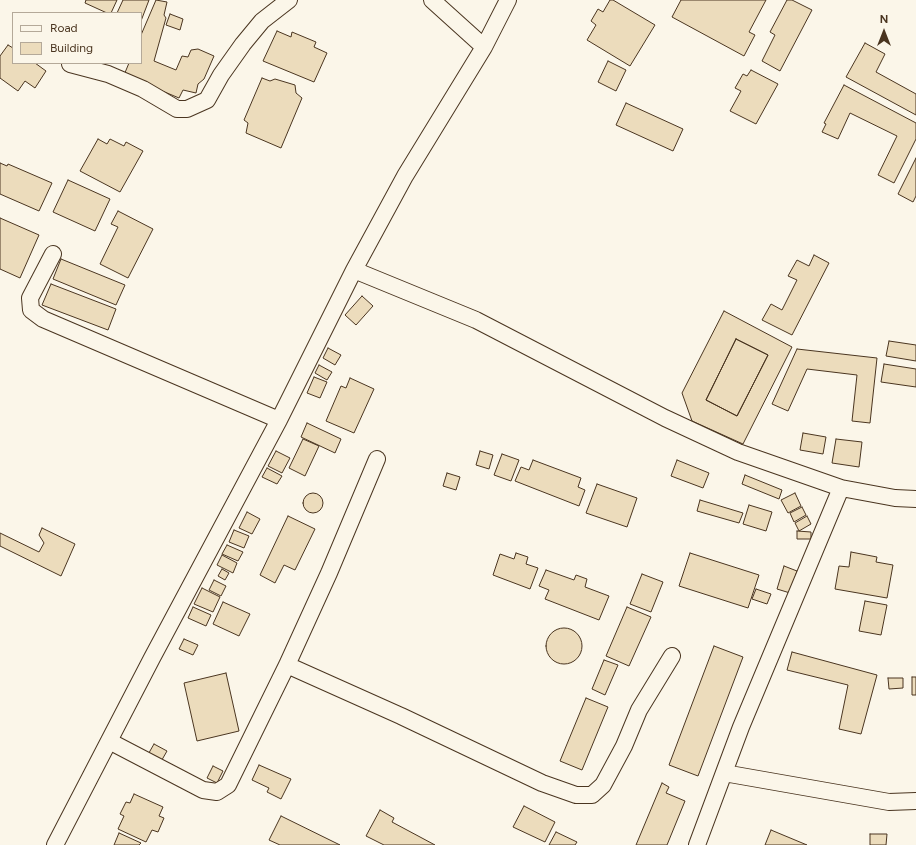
<!DOCTYPE html>
<style>
body{margin:0}
#map{position:relative;width:916px;height:845px;overflow:hidden;background:#fbf6e9;font-family:Figtree,sans-serif}
canvas{display:block}
.legend{position:absolute;left:12px;top:12px;width:130px;height:52px;box-sizing:border-box;background:#fbf6e9;border:1px solid #b4a999;margin:0;padding:5px 7px;list-style:none;font-size:12px;color:#4a3520}
.legend li{display:flex;align-items:center;gap:8px;height:20px}
.legend b{width:20px;border:1px solid #b4a999}
.north{position:absolute;left:864px;top:12px;width:40px;height:40px;-webkit-text-stroke:3px #fbf6e9;paint-order:stroke;rotate:0deg;font-size:11px;font-weight:700;line-height:16px;text-align:center;color:#4a3520}
.north::after{content:'';display:block;margin:auto;width:14px;height:18px;background:#4a3520;clip-path:polygon(50% 0,100% 100%,50% 72%,0 100%)}
</style>
<div id="map">
<canvas width="916" height="845"></canvas>
<ul class="legend">
<li><b style="height:5px;background:#fbf6e9"></b>Road</li>
<li><b style="height:11px;background:#ecdcbc"></b>Building</li>
</ul>
<div class="north">N</div>
</div>
<script>
const g = document.querySelector('canvas').getContext('2d');
g.lineJoin = 'round';
function fillPath(path, color) { g.fillStyle = color; g.fill(path, 'evenodd'); }
const shape = rows => new Path2D(rows.map(r => 'M' + r).join(''));
function stroke(path, color, width, dash) { g.strokeStyle = color; g.lineWidth = width; g.lineCap = dash ? 'butt' : 'round'; g.setLineDash(dash || []); g.stroke(path); }
const building = shape([
 [86,0,117,0,111,13,107,13,85,3,86,0],
 [123,0,149,0,141,21,141,13,117,13,123,0],
 [156,0,167,2,164,15,166,18,154,61,176,70,182,56,188,57,191,50,198,49,214,56,204,79,198,84,196,93,183,90,179,98,124,75,129,63,141,63,141,35,156,0],
 [610,0,613,0,655,25,630,66,587,40,596,25,591,21,598,9,603,12,610,0],
 [681,0,766,0,749,32,755,35,744,56,672,17,681,0],
 [787,0,792,0,812,10,780,71,762,61,775,35,770,32,787,0],
 [170,14,183,19,180,30,166,25,170,14],
 [277,31,291,37,292,32,316,42,314,47,327,53,314,82,263,61,277,31],
 [865,43,885,54,876,72,916,94,916,115,846,77,865,43],
 [8,45,13,48,13,63,35,63,46,71,35,88,25,81,18,91,0,78,0,56,8,45],
 [608,61,626,70,616,91,598,82,608,61],
 [751,70,778,84,756,124,730,111,741,91,735,88,743,74,747,76,751,70],
 [262,78,270,81,275,79,295,85,296,93,302,98,281,148,246,133,248,123,244,120,262,78],
 [844,85,916,123,916,139,894,183,878,175,897,136,850,113,838,139,822,132,826,124,824,123,844,85],
 [626,103,683,129,673,151,616,125,626,103],
 [98,139,107,144,110,139,124,146,126,142,143,151,120,192,80,171,98,139],
 [916,158,916,196,913,202,898,194,916,158],
 [0,163,7,166,8,164,52,183,39,211,0,194,0,163],
 [68,180,110,199,95,231,53,212,68,180],
 [118,211,153,229,128,278,100,264,118,227,111,224,118,211],
 [0,218,39,235,20,278,0,269,0,218],
 [814,255,829,263,792,335,762,320,771,304,782,310,797,280,788,276,797,260,809,266,814,255],
 [61,259,125,285,116,305,53,279,61,259],
 [51,284,116,309,108,330,42,305,51,284],
 [362,296,373,306,356,325,345,315,362,296],
 [724,311,792,347,743,444,692,421,682,393,724,311],
 [736,339,768,355,737,416,706,400,736,339],
 [736,339,768,355,737,416,706,400,736,339],
 [889,341,916,345,916,361,886,356,889,341],
 [328,348,341,355,335,365,323,358,328,348],
 [797,349,877,358,870,423,852,421,857,375,807,369,788,411,772,404,797,349],
 [884,364,916,369,916,387,881,382,884,364],
 [319,365,332,372,327,380,315,373,319,365],
 [314,377,327,382,320,398,307,393,314,377],
 [350,378,374,389,354,433,326,421,341,386,346,388,350,378],
 [307,423,341,439,335,453,301,437,307,423],
 [803,433,826,437,823,454,800,450,803,433],
 [303,439,319,446,305,476,289,468,303,439],
 [836,439,862,442,859,467,832,463,836,439],
 [276,451,290,458,282,473,268,466,276,451],
 [480,451,493,455,489,469,476,465,480,451],
 [502,454,519,460,511,481,494,475,502,454],
 [533,460,581,478,578,487,585,490,579,506,515,481,521,467,529,470,533,460],
 [677,460,709,473,703,488,671,476,677,460],
 [267,468,282,476,277,484,262,477,267,468],
 [447,473,460,477,456,490,443,486,447,473],
 [745,475,782,490,779,499,742,484,745,475],
 [597,484,637,498,627,527,586,513,597,484],
 [795,493,801,506,788,513,781,500,795,493],
 '303 503a10 10 0 1 1 20 0a10 10 0 1 1-20 0Z',
 [700,500,743,513,739,523,697,511,700,500],
 [749,505,772,512,766,531,743,524,749,505],
 [802,507,806,515,794,522,790,513,802,507],
 [247,512,260,519,252,534,239,528,247,512],
 [288,516,315,529,295,570,284,565,275,583,260,575,288,516],
 [807,516,811,524,799,531,795,523,807,516],
 [42,528,75,544,61,576,0,546,0,533,39,552,44,543,39,535,42,528],
 [234,530,249,536,244,548,229,542,234,530],
 [797,531,811,532,811,539,797,539,797,531],
 [227,545,243,552,238,561,222,554,227,545],
 [851,552,877,557,876,562,893,565,887,598,835,589,839,566,849,567,851,552],
 [516,553,528,557,526,564,538,568,530,589,493,575,500,554,514,559,516,553],
 [690,553,759,575,748,608,679,586,690,553],
 [222,555,237,563,233,573,217,565,222,555],
 [784,566,797,571,790,593,777,589,784,566],
 [222,569,229,573,225,580,218,576,222,569],
 [546,570,574,580,576,575,587,579,585,587,609,596,599,620,545,599,549,590,539,586,546,570],
 [642,574,663,582,651,612,630,604,642,574],
 [214,580,226,586,221,596,209,590,214,580],
 [202,588,220,597,213,612,194,604,202,588],
 [756,589,771,594,767,604,752,599,756,589],
 [865,601,887,605,881,635,859,631,865,601],
 [223,602,250,614,239,636,213,624,223,602],
 [193,607,211,615,206,626,188,618,193,607],
 [627,607,651,617,629,666,606,656,627,607],
 '546 646a18 18 0 1 1 36 0a18 18 0 1 1-36 0Z',
 [184,639,198,645,193,655,179,649,184,639],
 [714,646,743,657,698,776,669,765,714,646],
 [792,652,877,675,861,734,839,729,848,685,787,670,792,652],
 [604,660,618,665,605,695,592,689,604,660],
 [226,673,239,731,197,741,184,683,226,673],
 [912,677,916,677,916,695,912,695,912,677],
 [888,678,903,678,903,688,889,689,888,678],
 [586,698,608,707,582,770,560,761,586,698],
 [154,744,167,751,159,765,146,758,154,744],
 [259,765,291,779,281,799,267,792,269,788,252,780,259,765],
 [213,766,223,771,217,783,207,778,213,766],
 [662,783,669,787,666,793,685,801,667,845,636,845,662,783],
 [134,794,163,807,159,816,164,818,158,832,152,830,146,842,118,829,124,816,120,814,126,802,130,803,134,794],
 [524,806,555,822,545,842,513,827,524,806],
 [380,810,394,818,392,822,435,845,384,845,366,836,380,810],
 [281,816,340,845,280,845,269,840,281,816],
 [771,830,807,845,765,845,771,830],
 [556,832,577,842,575,845,549,845,556,832],
 [119,833,141,843,139,845,114,845,119,833],
 [870,834,887,834,886,845,870,845,870,834]
]);
const street = shape([
 [432,0,484,47],
 [70,64,108,74,143,89,177,109,187,109,207,100,221,75,243,44,262,21,289,0],
 [53,254,30,298,31,310,43,319,279,420],
 [354,270,476,320,665,418,738,452,841,488,895,498,916,499],
 [287,665,401,716,542,783,576,795,592,795,603,785,624,746,639,710,672,656],
 [109,741,203,790,217,792,228,785,287,665,329,573,377,459],
 [724,773,889,802,916,801],
 [55,845,152,658,279,420,354,270,405,176,484,47,508,0],
 [697,845,741,727,841,488]
]);
fillPath(building, '#ecdcbc');
stroke(building, '#4a3520', 1);
stroke(street, '#4a3520', 18);
stroke(street, '#fbf6e9', 16);
</script>
